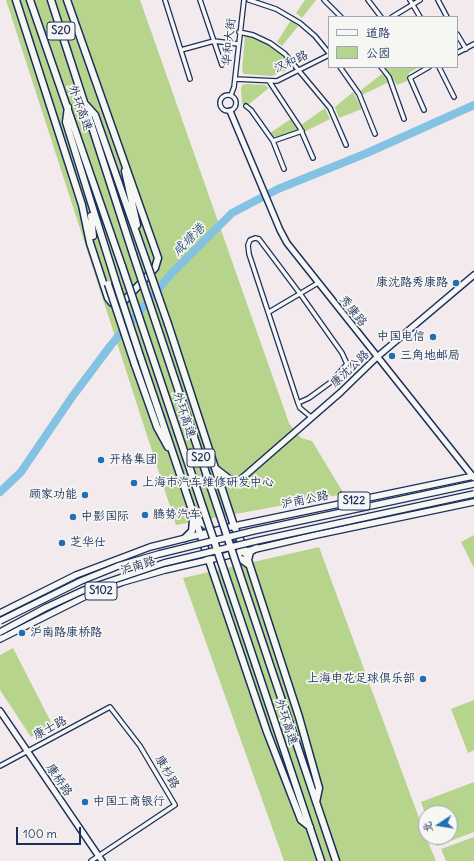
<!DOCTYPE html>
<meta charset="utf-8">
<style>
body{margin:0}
#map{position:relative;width:474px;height:861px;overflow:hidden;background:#f3eaee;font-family:Delius,"LXGW WenKai TC",sans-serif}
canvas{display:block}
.legend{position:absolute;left:328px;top:16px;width:130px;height:52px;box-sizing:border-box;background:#f6f6f2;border:1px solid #9ea6b7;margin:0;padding:5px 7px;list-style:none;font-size:12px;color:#1b2f5e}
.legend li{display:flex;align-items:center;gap:8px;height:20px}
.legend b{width:20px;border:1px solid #9ea6b7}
.north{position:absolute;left:418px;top:805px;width:40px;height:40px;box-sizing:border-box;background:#f6f6f2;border:1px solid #9ea6b7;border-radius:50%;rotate:258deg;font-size:11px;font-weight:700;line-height:16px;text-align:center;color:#1b2f5e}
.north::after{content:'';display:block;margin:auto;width:14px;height:18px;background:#1f6fb2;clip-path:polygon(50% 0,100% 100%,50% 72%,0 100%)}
.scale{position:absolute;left:16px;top:827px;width:65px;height:18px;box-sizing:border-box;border:2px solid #1b2f5e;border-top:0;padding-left:5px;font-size:12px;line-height:14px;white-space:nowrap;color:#1b2f5e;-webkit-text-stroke:3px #f6f6f2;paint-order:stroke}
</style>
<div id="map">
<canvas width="474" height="861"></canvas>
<ul class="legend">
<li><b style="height:5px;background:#f6f6f2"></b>道路</li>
<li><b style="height:11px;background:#b7d48d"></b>公园</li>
</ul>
<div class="north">北</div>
<div class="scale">100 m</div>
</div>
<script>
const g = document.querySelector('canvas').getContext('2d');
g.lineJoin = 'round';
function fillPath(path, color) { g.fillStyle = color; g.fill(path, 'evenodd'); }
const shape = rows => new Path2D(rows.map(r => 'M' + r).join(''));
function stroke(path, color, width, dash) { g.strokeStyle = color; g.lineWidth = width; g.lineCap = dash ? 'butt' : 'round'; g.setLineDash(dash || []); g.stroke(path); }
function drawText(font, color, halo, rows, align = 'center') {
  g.font = font + ' Delius,"LXGW WenKai TC",sans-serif'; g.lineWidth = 3.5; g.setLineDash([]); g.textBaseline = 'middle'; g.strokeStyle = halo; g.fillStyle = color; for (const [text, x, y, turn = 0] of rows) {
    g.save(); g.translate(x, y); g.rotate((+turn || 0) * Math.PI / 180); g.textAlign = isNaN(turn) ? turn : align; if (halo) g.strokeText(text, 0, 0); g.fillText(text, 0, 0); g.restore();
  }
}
const green = shape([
 [6,0,140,0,289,423,301,438,312,441,344,494,176,525],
 [305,0,316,0,302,18,296,13],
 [291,20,299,25,282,46,277,42],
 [245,35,269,45,285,56,293,67,272,76,244,74,242,71],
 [385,67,419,67,409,73,407,81,397,85],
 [383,73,389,82,362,95,360,91],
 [246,84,265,85,269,88,248,105,242,104,241,89,242,85],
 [353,92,362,109,339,118,335,107],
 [325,108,330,119,304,132,301,125],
 [291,119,298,130,273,138,270,133],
 [474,535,474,568,461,542],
 [319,547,426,837,436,861,284,861,183,578],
 [13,648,53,726,31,737,0,690,0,655],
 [474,700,474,750,468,753,451,709],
 [474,782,474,832,437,846,434,837,450,837,450,813,426,813,426,816,421,802],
 [474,837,474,861,446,861,441,849]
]);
const river = shape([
 [0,492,21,472,72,397,111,345,171,274,232,213,278,189,367,153,474,105]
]);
const street = shape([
 [165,0,190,79],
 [200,0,222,65],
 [249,0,276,9,300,23,315,36,329,53],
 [324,0,341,17],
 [368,0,381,17],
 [410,0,420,17],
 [438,0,447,17],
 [392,17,420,0],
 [239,32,253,35,270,43,285,54,330,108,346,145],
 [457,34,466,49],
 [181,50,214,41,238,44],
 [457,53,474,44],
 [340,67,359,94,375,134],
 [381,67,389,77,404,119],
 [439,67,454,97],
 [235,79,277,81,329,55],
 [269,81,300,128,313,158],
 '220 103a8 8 0 1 1 16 0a8 8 0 1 1-16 0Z',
 [231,95,234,87,244,0],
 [246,106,251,110,273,141,284,169],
 [424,110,410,78,429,67],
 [273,141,302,131],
 [269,312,318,283],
 [298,403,249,254,248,245,250,240,255,238,259,239,301,295,342,353,347,364,331,382,309,398,298,403,300,408,311,417],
 [0,766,110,707,140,746,175,805,91,861]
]);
const secondary = shape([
 [230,111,280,230,287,243,474,478],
 [240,480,341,392,377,357,474,275],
 [0,711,102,861]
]);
const primary = shape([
 [0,613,76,575,150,547,234,526,474,476],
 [0,639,86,596,123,582,165,570,316,535,474,502]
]);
const highway = shape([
 [16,0,82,205,90,243,108,298,112,303,118,304,122,303,155,268,158,258,67,0],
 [30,0,122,266],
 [51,0,133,254],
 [86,105,95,115,145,258],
 [68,107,66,122,118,289],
 [125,171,137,225],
 [91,216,93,236],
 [168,324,234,526,245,551,299,717,319,788,316,802],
 [140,356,267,732,301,820,310,827],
 [135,365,157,427,168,447],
 [216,469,229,479,237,481,240,480],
 [193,516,228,542,245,551],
 [200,534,217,542,248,564],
 [185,538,192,531,193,520],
 [248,560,250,552,256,548],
 [269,662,336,861],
 [256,666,321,861]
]);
const primaryBridge = shape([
 [0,621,81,581,118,566,159,554,253,531,474,484],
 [0,632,45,608,84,590,164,563,256,541,474,494]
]);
const highwayBridge = shape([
 [133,254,269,662],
 [145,258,168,324],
 [122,266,256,666],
 [108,284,135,365],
 [118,289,140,356]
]);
const markers = [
 [456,283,4,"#1f6fb2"],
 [433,337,4,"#1f6fb2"],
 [392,356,4,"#1f6fb2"],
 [101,460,4,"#1f6fb2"],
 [134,483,4,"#1f6fb2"],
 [85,495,4,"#1f6fb2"],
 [145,515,4,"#1f6fb2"],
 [73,517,4,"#1f6fb2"],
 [62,543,4,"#1f6fb2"],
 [22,633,4,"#1f6fb2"],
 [423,679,4,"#1f6fb2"],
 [85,802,4,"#1f6fb2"]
];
const shields = [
 [61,31,28],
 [201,458,28],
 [354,501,32],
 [101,591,32]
];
const shieldNames = [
 ["S20",61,31],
 ["S20",201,458],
 ["S122",354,501],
 ["S102",101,591]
];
const streetNames = [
 ["华和大街",229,42,-84],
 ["汉和路",291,62,-25],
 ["外环高速",80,108,70],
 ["秀康路",353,311,52],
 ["康沈公路",350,369,-43],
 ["外环高速",184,415,72],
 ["沪南公路",305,500,-11],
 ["沪南路",138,566,-17],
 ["外环高速",286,722,72],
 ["康士路",50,728,-28],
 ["康杉路",167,772,60],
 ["康桥路",59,780,56]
];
const poiNames = [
 ["康沈路秀康路",448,283,"right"],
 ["中国电信",425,337,"right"],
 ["三角地邮局",400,356],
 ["开格集团",109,460],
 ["上海市汽车维修研发中心",142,483],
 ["顾家功能",77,495,"right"],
 ["腾势汽车",153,515],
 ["中影国际",81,517],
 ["芝华仕",70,543],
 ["沪南路康桥路",30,633],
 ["上海申花足球俱乐部",415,679,"right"],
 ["中国工商银行",93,802]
];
const waterNames = [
 ["咸塘港",189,240,-45]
];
fillPath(green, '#b7d48d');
stroke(river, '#83c2e3', 8);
stroke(street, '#1b2f5e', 6);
stroke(secondary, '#1b2f5e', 8);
stroke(primary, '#1b2f5e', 8);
stroke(highway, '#1b2f5e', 9);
stroke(street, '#f6f6f2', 3.5);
stroke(secondary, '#f6f6f2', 5);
stroke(primary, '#f6f6f2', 5.5);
stroke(highway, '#f6f6f2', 6);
stroke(primaryBridge, '#1b2f5e', 8, []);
stroke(highwayBridge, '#1b2f5e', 9, []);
stroke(primaryBridge, '#f6f6f2', 5.5);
stroke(highwayBridge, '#f6f6f2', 6);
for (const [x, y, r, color] of markers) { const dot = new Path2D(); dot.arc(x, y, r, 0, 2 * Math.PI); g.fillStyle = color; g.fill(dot); stroke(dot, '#f6f6f2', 1.5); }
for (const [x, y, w] of shields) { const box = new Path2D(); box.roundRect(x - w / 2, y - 9, w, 18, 3); g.fillStyle = '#f6f6f2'; g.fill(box); stroke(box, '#1b2f5e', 1); }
drawText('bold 11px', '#1b2f5e', null, shieldNames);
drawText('12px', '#1b2f5e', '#f6f6f2', streetNames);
drawText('12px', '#1b2f5e', '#f6f6f2', poiNames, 'left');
drawText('italic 13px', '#35547f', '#f6f6f2', waterNames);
</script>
